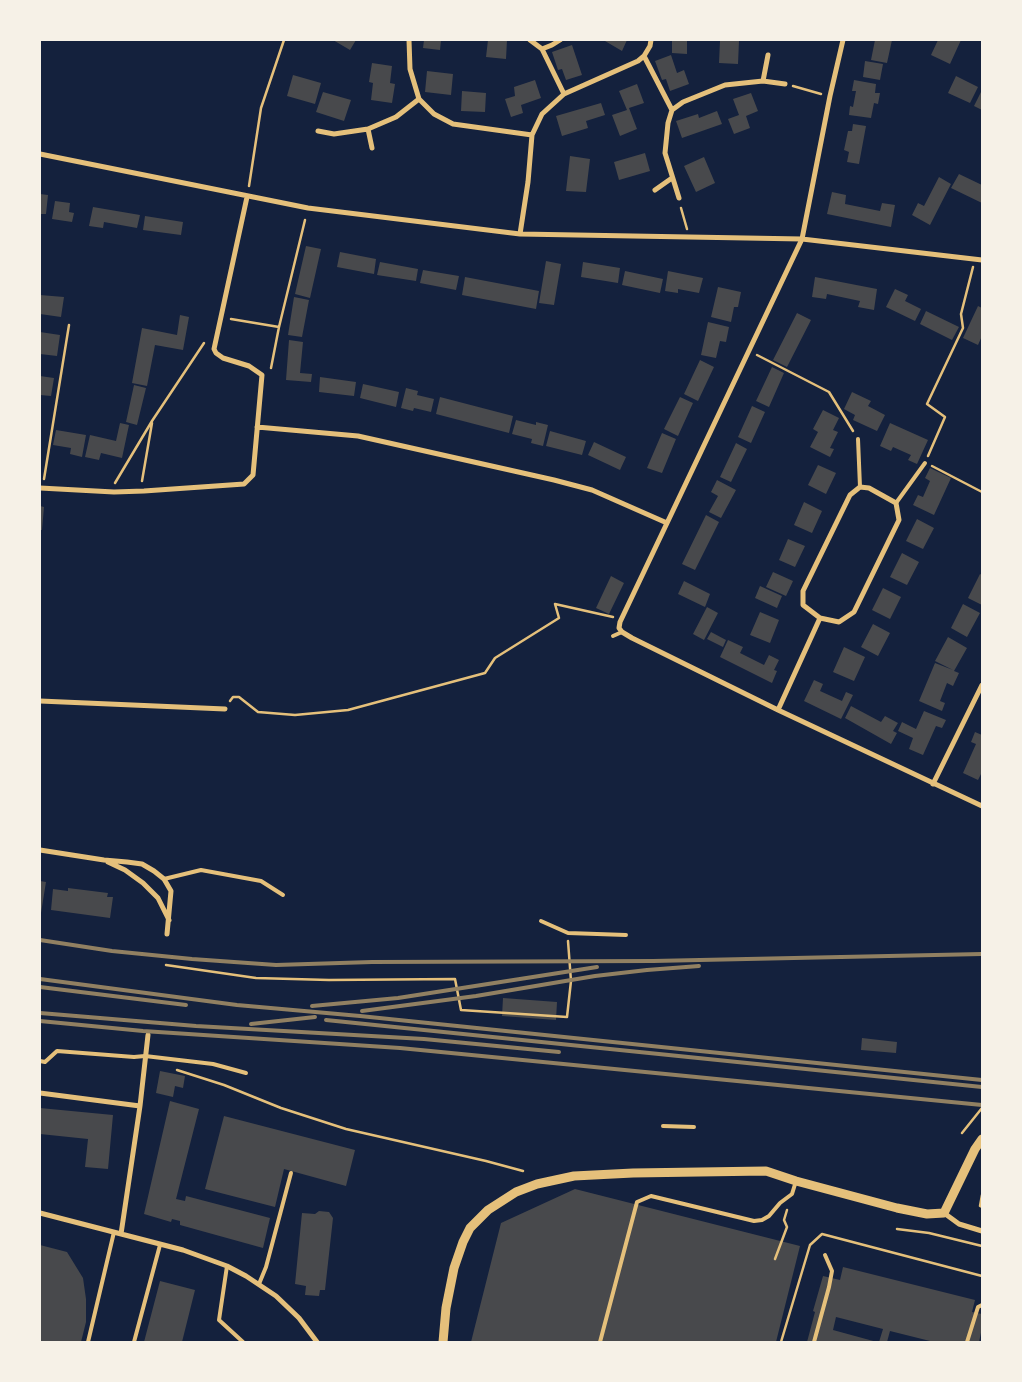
<!DOCTYPE html>
<style>
body{margin:0}
#map{position:relative;width:1022px;height:1382px;overflow:hidden;background:#14213d;font-family:"Open Sans",sans-serif}
canvas{display:block}
.frame{position:absolute;inset:0;border:41px solid #f6f1e7;pointer-events:none}
</style>
<div id="map">
<canvas width="1022" height="1382"></canvas>
<div class="frame"></div>
</div>
<script>
const g = document.querySelector('canvas').getContext('2d');
g.lineJoin = 'round';
function fillPath(path, color) { g.fillStyle = color; g.fill(path, 'evenodd'); }
const shape = rows => new Path2D(rows.map(r => 'M' + r).join(''));
function stroke(path, color, width, dash) { g.strokeStyle = color; g.lineWidth = width; g.lineCap = dash ? 'butt' : 'round'; g.setLineDash(dash || []); g.stroke(path); }
const building = shape([
 [333,40,356,40,350,50],
 [424,40,441,40,440,50,423,48],
 [488,40,507,40,506,59,486,57],
 [606,40,627,40,622,51,605,41],
 [672,40,687,40,687,54,672,53],
 [875,40,892,40,887,63,871,60],
 [938,40,961,40,950,64,931,55],
 [720,41,739,41,738,64,719,63],
 [572,45,582,75,566,80,562,69,558,70,552,52],
 [671,55,677,73,684,70,689,84,670,91,666,79,662,80,655,61],
 [865,61,883,64,880,80,863,77],
 [372,63,392,66,390,83,395,84,392,103,371,100,373,83,369,82],
 [427,71,453,74,451,95,425,92],
 [293,75,321,83,315,104,287,96],
 [956,76,978,87,970,103,948,93],
 [535,80,541,98,521,105,523,113,511,117,505,99,515,96,514,87],
 [854,80,876,84,875,93,880,93,878,104,874,103,871,118,849,115,850,106,853,107,856,91,852,91],
 [637,84,644,103,629,108,637,129,620,136,612,115,627,110,619,91],
 [982,90,982,110,974,106],
 [462,91,486,93,485,112,461,111],
 [323,92,351,100,344,121,316,112],
 [751,93,758,111,746,116,750,128,734,134,728,119,739,115,733,99],
 [601,103,605,115,586,121,588,128,562,136,556,116],
 [717,111,722,124,682,138,676,121,698,114,699,118],
 [853,124,866,126,859,164,847,162,849,152,844,150,848,131,852,131],
 [645,153,650,171,619,180,614,162],
 [570,156,590,159,586,192,566,191],
 [704,157,715,183,696,192,684,166],
 [959,174,982,185,982,203,951,188],
 [939,177,951,184,930,225,912,215,918,203,924,206],
 [832,192,846,195,845,204,880,211,882,203,895,205,891,227,827,214],
 [40,194,48,195,46,214,40,214],
 [55,201,70,203,69,212,74,213,72,222,52,219],
 [93,207,140,215,137,228,104,222,103,228,89,226],
 [145,216,183,222,181,235,143,230],
 [306,246,321,249,310,298,295,294],
 [340,252,376,259,374,274,337,267],
 [546,261,561,264,554,305,539,303],
 [380,262,418,269,416,281,377,275],
 [583,262,620,268,618,283,581,277],
 [423,270,459,276,456,290,420,283],
 [625,271,663,279,660,293,622,285],
 [668,271,703,278,699,293,678,289,678,293,665,291],
 [465,277,539,291,536,309,462,295],
 [815,277,877,289,874,310,858,307,860,301,827,294,826,299,812,297],
 [718,287,741,292,738,307,734,307,731,322,711,317],
 [895,289,908,295,905,301,921,309,915,321,886,307],
 [40,295,64,297,61,317,40,314],
 [294,297,309,300,302,337,288,335],
 [978,306,982,308,982,336,978,345,963,338],
 [926,311,959,327,952,340,920,324],
 [797,313,811,320,787,367,773,360],
 [180,315,189,317,183,350,155,345,147,386,132,383,142,328,177,335],
 [708,322,729,327,726,342,720,341,716,358,701,355],
 [40,332,60,335,57,356,40,354],
 [289,340,303,342,300,373,312,374,311,382,286,380],
 [700,360,714,367,698,401,684,394],
 [772,367,784,373,769,407,756,401],
 [40,376,54,378,51,396,40,395],
 [320,377,356,382,354,396,319,392],
 [363,384,399,392,396,407,360,398],
 [134,385,146,388,137,425,126,422],
 [406,388,418,391,417,395,434,399,431,412,414,408,413,411,401,408],
 [852,392,871,401,868,406,885,415,877,431,853,420,855,415,844,409],
 [440,397,513,416,509,433,436,414],
 [680,397,693,403,678,436,664,429],
 [752,406,765,412,751,443,738,437],
 [823,410,839,418,833,430,838,432,830,448,834,449,830,457,810,447,818,432,813,429],
 [516,420,536,425,536,422,548,425,543,446,531,443,532,439,512,434],
 [120,423,129,425,122,458,101,453,99,460,85,457,90,435,116,441],
 [890,423,928,440,917,464,908,460,911,455,893,447,891,451,880,446],
 [56,430,86,435,82,457,70,454,71,448,53,445],
 [550,431,586,441,582,455,546,446],
 [662,433,676,439,662,473,647,468],
 [594,442,626,457,620,470,588,455],
 [736,443,747,449,731,482,720,477],
 [818,465,836,473,826,494,808,485],
 [930,468,951,478,934,515,913,505,918,495,923,497,930,481,925,478],
 [717,480,736,490,721,518,709,512,718,496,711,492],
 [804,502,822,511,812,533,794,525],
 [40,506,44,507,42,530,40,530],
 [706,515,719,522,695,570,682,564],
 [917,519,934,528,923,549,906,541],
 [788,539,805,546,795,567,779,560],
 [902,553,919,562,907,585,890,577],
 [773,572,793,581,786,596,766,587],
 [980,574,982,575,982,605,968,598],
 [611,576,624,583,609,614,596,608],
 [684,581,710,594,705,607,678,594],
 [760,586,782,596,777,608,755,598],
 [883,588,901,597,890,619,872,610],
 [963,604,980,613,967,637,951,628],
 [707,607,718,613,704,640,693,634],
 [760,612,779,620,770,643,750,635],
 [873,624,890,633,878,656,861,647],
 [711,632,726,640,723,647,707,639],
 [948,637,967,648,954,671,959,673,953,686,947,683,940,701,945,703,942,711,919,701,935,663,953,670,935,661],
 [728,640,743,647,740,653,764,665,769,655,779,660,774,670,777,671,772,683,720,657],
 [844,647,865,657,854,681,833,672],
 [814,680,823,684,820,691,842,701,846,692,853,695,841,719,804,701],
 [851,706,881,722,885,716,898,723,893,731,897,733,891,744,845,718],
 [924,711,946,720,942,728,936,726,923,755,909,749,913,738,898,731,902,722,916,729],
 [975,732,982,735,982,772,978,780,963,773,976,744,971,742],
 [40,881,46,882,41,913,40,913],
 [68,888,108,893,107,897,113,897,110,918,51,910,53,889,68,891],
 [503,998,557,1002,556,1020,502,1016],
 [862,1038,897,1042,896,1053,861,1050],
 [160,1071,185,1076,183,1088,175,1086,173,1097,156,1093],
 [170,1101,199,1109,176,1199,185,1201,186,1196,270,1218,263,1248,180,1225,180,1221,172,1219,171,1222,144,1214],
 [40,1108,113,1115,108,1169,85,1167,88,1139,40,1134],
 [224,1116,355,1150,346,1186,284,1169,275,1207,205,1189],
 [575,1189,800,1246,776,1342,471,1342,501,1223],
 [319,1211,329,1212,333,1218,325,1290,320,1290,319,1296,305,1295,306,1286,295,1284,302,1213,315,1214],
 [40,1245,67,1252,83,1278,86,1299,86,1322,81,1342,40,1342],
 [843,1267,975,1300,972,1312,982,1314,982,1328,979,1342,934,1342,890,1331,887,1342,879,1342,883,1329,836,1317,833,1330,877,1342,807,1342,815,1312,813,1311,823,1276,840,1280],
 [160,1281,195,1290,182,1342,144,1342]
]);
const path = shape([
 [793,86,821,94],
 [249,186,261,108,284,40],
 [681,208,687,229],
 [231,319,279,327],
 [757,355,829,392,853,431],
 [271,368,279,327,305,220],
 [928,456,945,417,927,404,963,328,961,314,973,267],
 [932,466,982,492],
 [44,479,69,325],
 [142,481,152,423],
 [115,483,152,421,204,343],
 [230,701,233,697,239,697,258,712,295,715,348,710,485,673,495,658,559,618,555,604,613,617],
 [166,965,256,978,329,980,455,979,461,1010,567,1017,571,981,568,941],
 [177,1070,224,1085,281,1108,346,1129,486,1161,523,1171],
 [962,1133,982,1108],
 [982,1195,980,1206,982,1207],
 [897,1229,929,1233,982,1246],
 [775,1259,787,1227,784,1220,787,1210],
 [781,1342,810,1245,822,1234,982,1276]
]);
const service = shape([
 [858,439,860,487],
 [896,503,925,463],
 [613,636,622,632],
 [164,879,201,870,261,881,283,895],
 [541,921,568,933,626,935],
 [40,1061,45,1062,57,1051,134,1057,145,1056,213,1064,246,1073],
 [663,1126,694,1127],
 [227,1266,219,1320,243,1342],
 [259,1284,266,1267,291,1173],
 [88,1342,114,1232],
 [134,1342,160,1245],
 [600,1342,637,1202,651,1196,754,1221,762,1220,769,1216,780,1203,792,1194,796,1181],
 [814,1342,829,1287,832,1271,825,1255],
 [967,1342,978,1307,982,1305]
]);
const minor = shape([
 [409,40,410,69,419,99,434,114,453,124,532,135],
 [530,40,542,49,552,45,560,40],
 [843,40,830,96,802,239,620,622,619,628,622,632,632,638,778,710,982,806],
 [542,49,564,94],
 [644,56,672,110],
 [763,81,768,55],
 [368,129,372,148],
 [318,131,334,134,368,129,396,117,419,99],
 [40,154,308,208,520,234,802,239,982,260],
 [655,190,672,178],
 [679,198,665,153,668,123,672,110,683,102,725,85,763,81,785,84],
 [520,234,528,182,532,135,542,114,564,94,638,61,644,56,650,46,651,40],
 [257,427,358,436,554,480,592,490,667,523],
 [860,487,869,488,896,503,899,520,854,612,839,622,820,618,803,605,803,591,850,495,860,487],
 [40,488,114,492,144,491,244,484,253,475,262,375,249,366,223,358,216,353,214,349,247,197],
 [40,701,225,709],
 [778,710,820,618],
 [933,784,982,685],
 [40,850,104,860,127,862,142,864,154,871,164,879,171,891,167,934],
 [108,862,125,870,143,883,158,898,169,920],
 [40,1093,140,1106],
 [40,1213,183,1250,227,1266,246,1276,276,1296,299,1318,317,1342],
 [944,1213,959,1224,982,1231],
 [121,1234,140,1106,148,1035]
]);
const tertiary = shape([
 [443,1342,446,1308,454,1268,463,1242,470,1228,488,1210,516,1192,537,1184,574,1176,633,1173,766,1171,796,1181,897,1208,927,1214,944,1213,975,1149,982,1139]
]);
const rail = shape([
 [40,940,112,951,192,959,276,965,372,962,653,961,982,954],
 [40,979,237,1005,360,1016,982,1080],
 [40,987,186,1005],
 [312,1006,398,998,597,967],
 [362,1011,476,996,595,976,647,970,699,966],
 [40,1013,196,1026,424,1039,559,1052],
 [326,1020,982,1087],
 [40,1021,143,1031,400,1048,982,1105],
 [251,1024,315,1017]
]);
fillPath(building, '#48494c');
stroke(path, '#e5c07b', 2.5);
stroke(service, '#e5c07b', 4);
stroke(minor, '#e5c07b', 5);
stroke(tertiary, '#e5c07b', 9);
stroke(rail, '#918062', 4);
</script>
